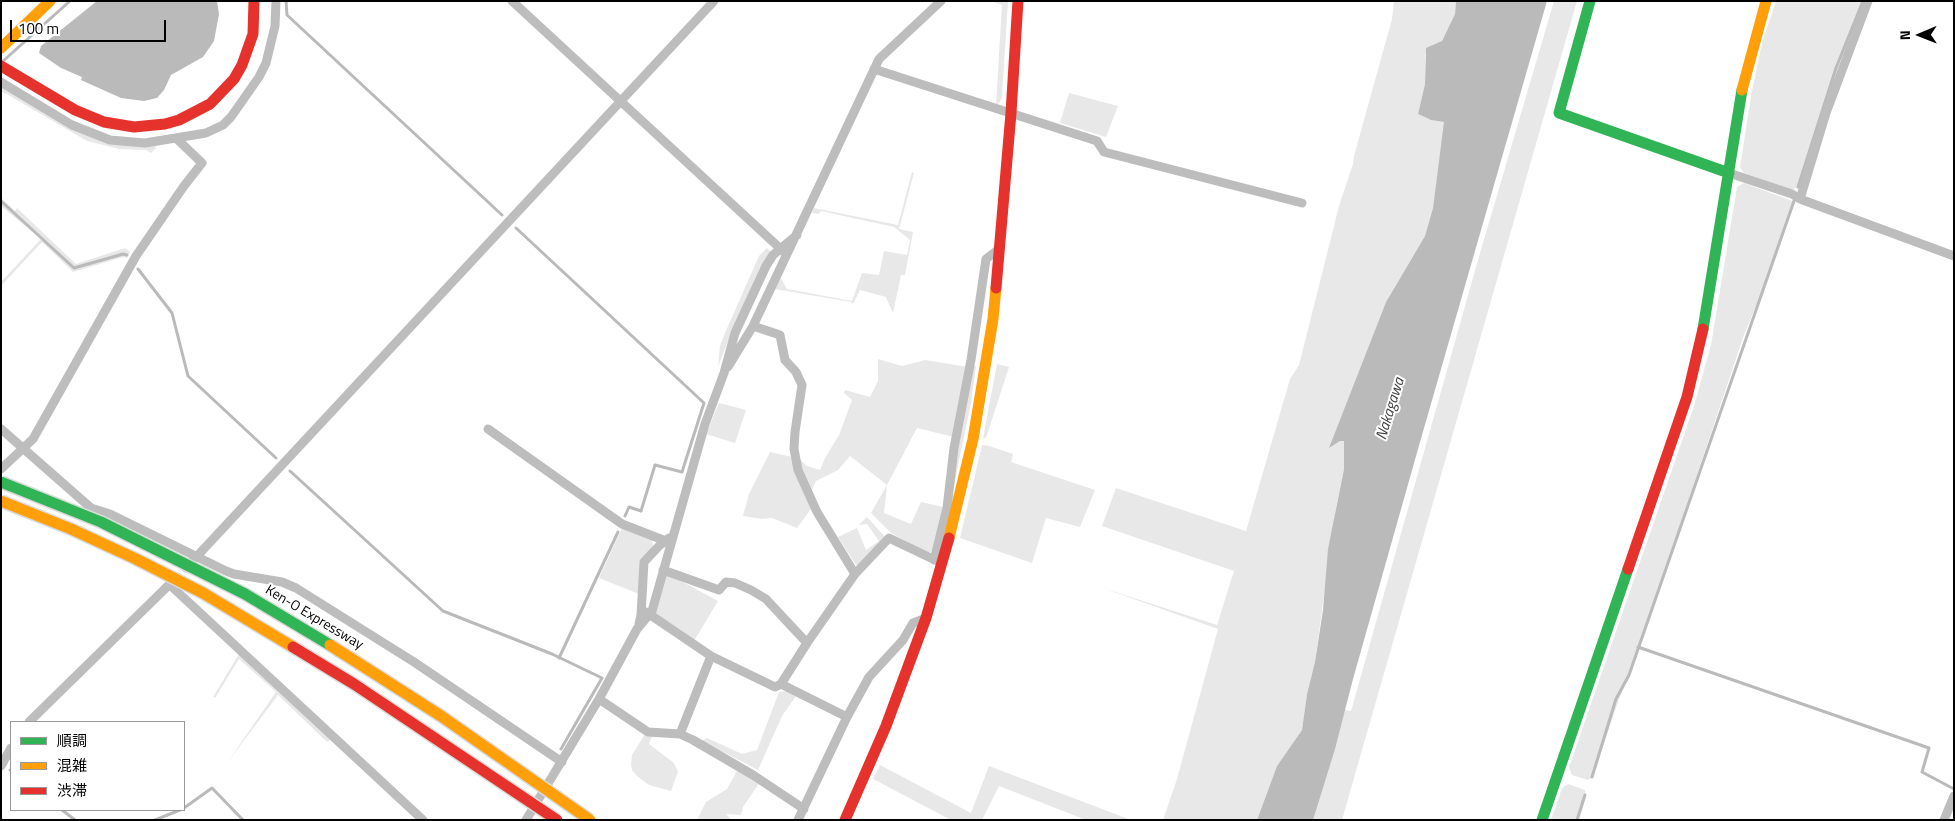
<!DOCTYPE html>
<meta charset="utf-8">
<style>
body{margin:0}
#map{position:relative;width:1955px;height:821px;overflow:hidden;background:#fff;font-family:"Titillium Web","Noto Sans JP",sans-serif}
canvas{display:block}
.frame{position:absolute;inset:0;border:2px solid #000;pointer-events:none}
.legend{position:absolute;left:10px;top:721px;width:175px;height:90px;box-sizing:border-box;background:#fff;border:1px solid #999;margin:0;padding:6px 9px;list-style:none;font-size:15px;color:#000}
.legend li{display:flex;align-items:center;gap:10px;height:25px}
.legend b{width:25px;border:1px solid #999}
.north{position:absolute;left:1895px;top:10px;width:50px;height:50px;-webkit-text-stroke:4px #fff;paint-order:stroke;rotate:269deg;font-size:14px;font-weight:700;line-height:20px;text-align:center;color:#000}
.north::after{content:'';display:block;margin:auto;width:18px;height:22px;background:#000;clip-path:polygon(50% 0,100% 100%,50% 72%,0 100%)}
.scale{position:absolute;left:10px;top:20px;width:156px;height:22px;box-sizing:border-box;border:2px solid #000;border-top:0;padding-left:6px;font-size:15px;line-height:18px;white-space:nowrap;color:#000;-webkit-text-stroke:4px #fff;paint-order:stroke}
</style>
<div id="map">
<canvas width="1955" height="821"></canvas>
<div class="frame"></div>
<ul class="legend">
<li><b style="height:6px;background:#30b455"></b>順調</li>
<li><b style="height:6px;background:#ff9f0a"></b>混雑</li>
<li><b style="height:6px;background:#e5322d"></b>渋滞</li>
</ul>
<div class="north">N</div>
<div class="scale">100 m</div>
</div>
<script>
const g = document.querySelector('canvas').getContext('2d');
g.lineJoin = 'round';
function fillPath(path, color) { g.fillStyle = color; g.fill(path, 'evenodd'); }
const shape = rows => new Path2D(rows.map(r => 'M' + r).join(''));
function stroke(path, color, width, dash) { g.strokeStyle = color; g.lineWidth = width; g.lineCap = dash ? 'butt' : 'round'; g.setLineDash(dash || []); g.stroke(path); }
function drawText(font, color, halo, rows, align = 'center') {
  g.font = font + ' "Titillium Web",sans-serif'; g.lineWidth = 4; g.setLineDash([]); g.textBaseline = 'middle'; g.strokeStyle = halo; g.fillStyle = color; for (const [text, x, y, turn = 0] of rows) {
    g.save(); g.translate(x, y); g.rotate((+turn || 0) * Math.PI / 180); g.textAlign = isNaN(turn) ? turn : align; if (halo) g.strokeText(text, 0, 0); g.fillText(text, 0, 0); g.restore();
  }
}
const green = shape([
 [991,1,1008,1,1002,97,1000,102,996,105,1002,5],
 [1394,1,1456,1,1455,14,1442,41,1425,54,1425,84,1418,114,1431,120,1445,122,1433,208,1425,236,1386,302,1330,447,1340,441,1344,440,1344,469,1336,508,1315,662,1307,694,1302,730,1277,766,1257,820,1163,820,1177,779,1218,629,1100,587,1217,625,1234,571,1102,526,1116,488,1246,531,1290,379,1299,365,1339,206,1353,164,1354,156,1392,19],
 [1554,1,1577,1,1352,785,1342,820,1313,820,1345,710,1351,711,1478,260],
 [1776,1,1864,1,1838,67,1799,186,1792,190,1744,173,1740,167,1751,96,1762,43],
 [1,86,86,135,155,145,156,148,151,153,146,150,119,149,87,141,5,93,1,91],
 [1069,93,1118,106,1106,137,1060,123],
 [912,172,914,173,899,229,913,232,905,275,901,275,893,313,886,297,860,290,853,304,851,302,775,289,781,278,787,289,852,301,862,273,879,275,884,251,907,255,910,240,894,227,821,211,819,214,812,213,814,208,898,225],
 [1744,183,1795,202,1771,269,1744,335,1629,677,1619,699,1593,776,1588,780,1572,775,1569,767,1694,406,1711,345,1737,187],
 [1,198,15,211,17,208,76,264,125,248,130,252,127,258,123,257,73,272,42,242,1,286,1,282,41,239,1,206],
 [767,248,771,252,733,328,718,367,720,346,725,333,759,256],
 [878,359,902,366,925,360,968,367,954,437,917,428,887,485,884,513,911,524,921,502,944,507,931,552,927,553,891,533,871,513,887,485,850,456,838,470,816,481,811,492,798,458,807,466,820,470,825,458,839,435,852,400,844,393,845,390,870,397,878,381],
 [997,364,1009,367,986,438,983,438],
 [972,366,976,366,971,403,954,485,956,449],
 [719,403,746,410,735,443,706,434],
 [982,445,989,446,1013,454,1011,462,1095,490,1080,527,1046,518,1032,563,960,538],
 [770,452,792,457,811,509,797,528,772,518,762,519,743,516,749,494],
 [867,517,885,537,860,566,856,565,838,537,857,528,866,550,879,541,867,524,859,525],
 [622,528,652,539,653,546,640,562,639,594,599,578],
 [668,574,718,601,694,641,656,614,655,609,664,577],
 [239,654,331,739,327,742,278,695,227,763,276,692,239,659,215,698,213,697],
 [787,691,796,696,782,716,758,770,702,741,707,738,742,754,757,750,779,692],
 [645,734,652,736,649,744,674,763,678,772,671,791,649,785,637,776,632,770,631,765,632,755],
 [880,765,971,813,989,766,1131,820,1086,820,999,786,982,820,951,820,873,779],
 [738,769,760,782,743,807,741,815,726,814,730,818,729,820,697,820,706,802,727,789],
 [1568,784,1585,790,1586,797,1579,820,1551,820,1562,788]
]);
const water = shape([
 [97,1,217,1,219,14,214,41,203,57,171,75,164,90,157,98,144,101,121,98,81,80,82,77,61,68,39,53,41,46],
 [1456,1,1547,1,1420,442,1353,679,1335,749,1313,820,1257,820,1277,766,1302,730,1307,694,1315,662,1323,610,1328,549,1344,469,1344,441,1340,441,1329,448,1386,302,1425,236,1433,208,1444,122,1431,120,1418,114,1425,84,1426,48,1442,41,1455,14]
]);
const stream = shape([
 [286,1,287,15,502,215],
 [2,62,70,1],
 [1798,187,1836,68,1863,1],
 [1,201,74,268,123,254,127,255],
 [516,228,704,403,682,472,655,465,641,511,629,507,625,516],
 [138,269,172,313,188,376,276,458],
 [290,471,443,611,552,654,602,678,561,749],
 [1638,647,1929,748,1922,772,1954,789],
 [559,658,618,532],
 [10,770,11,771],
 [1592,777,1616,699,1629,675,1794,201],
 [184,808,212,788,243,820],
 [62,810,75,820],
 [155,820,180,810],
 [1577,820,1585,795]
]);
const street = shape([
 [512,1,784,252],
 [874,69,1097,141,1104,152,1302,203],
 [1,82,72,125,110,140,145,143,206,133,223,125,231,117,259,77,266,63,275,26,276,1],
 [1729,173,1792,194,1800,199,1954,256],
 [1800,199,1826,113,1868,1],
 [753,326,780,335,785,360,796,372,802,385,795,432,794,449,798,470,817,512,855,574],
 [728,367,753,326,879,59,941,1],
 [1,429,91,508,110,514,226,571,234,574,282,582,296,588,414,662,562,762],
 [488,429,622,524,671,543],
 [1,469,33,439,136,256,184,186,202,163,177,139],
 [934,560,947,508,954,448,971,360,986,259,999,249],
 [186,568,714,1],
 [663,570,719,590,726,582,735,583,751,590,766,599,807,643],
 [170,585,423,820],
 [646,612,711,656],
 [639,624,641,615,644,562,659,546,669,538],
 [781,684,807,643,855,574,889,538,937,561],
 [599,699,648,732,680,734,693,740,753,775,804,809],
 [29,722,177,577],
 [680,734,711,656,775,687,781,684,847,717],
 [1,766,11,748],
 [526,820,599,699,637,629,652,611,705,424,724,373,735,333,766,266,773,255,797,235],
 [798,820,847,717,869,677,903,640,913,623,926,618],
 [1944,820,1954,796]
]);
const fast = shape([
 [1590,1,1559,113,1729,173],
 [1703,329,1742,90],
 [1542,820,1628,569]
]);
const slow = shape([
 [1,48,50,1],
 [1742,90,1766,1],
 [949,538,973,439,993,319,996,288]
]);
const jam = shape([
 [1,66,75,110,104,122,134,127,165,124,179,120,210,104,234,79,242,65,253,34,254,1],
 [996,288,1011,113,1018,1],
 [1628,569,1687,397,1703,329],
 [845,820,886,726,926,618,949,538]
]);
const fastBridge = shape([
 [1,482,101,522,245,594,330,645]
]);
const slowBridge = shape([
 [1,501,71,529,136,559,203,593,293,647],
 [330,645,441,716,590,820]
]);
const jamBridge = shape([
 [293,647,354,684,557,820]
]);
const streetNames = [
 ["Ken-O Expressway",314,618,31]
];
const waterNames = [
 ["Nakagawa",1391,409,-73]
];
fillPath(green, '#e8e8e8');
fillPath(water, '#bababa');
stroke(stream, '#bababa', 3);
stroke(street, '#bdbdbd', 9);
stroke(fast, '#30b455', 11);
stroke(slow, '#ff9f0a', 11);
stroke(jam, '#e5322d', 11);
stroke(fastBridge, '#dbdbdb', 14, []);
stroke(slowBridge, '#dbdbdb', 14, []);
stroke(jamBridge, '#dbdbdb', 14, []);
stroke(fastBridge, '#30b455', 11);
stroke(slowBridge, '#ff9f0a', 11);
stroke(jamBridge, '#e5322d', 11);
drawText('14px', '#000', '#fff', streetNames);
drawText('italic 15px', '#3d3d3d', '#fff', waterNames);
</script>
